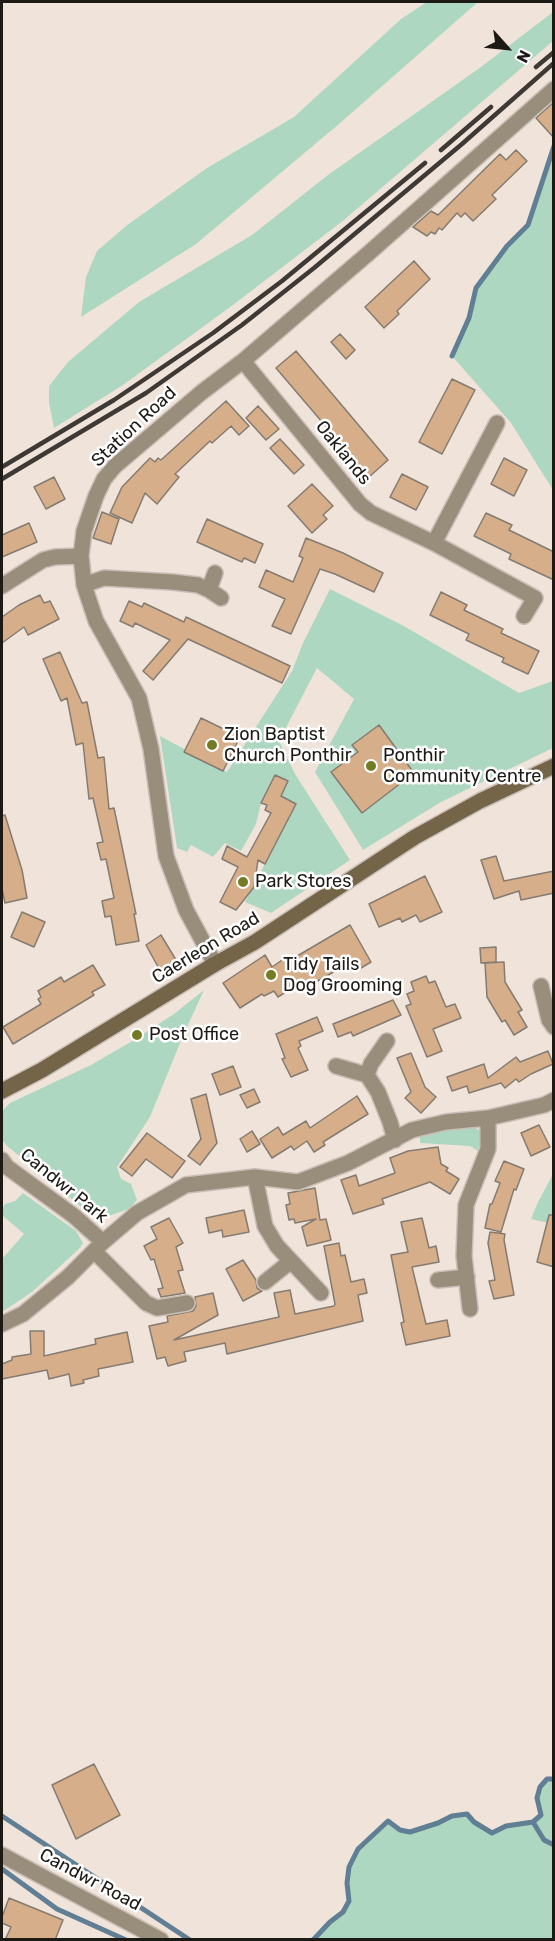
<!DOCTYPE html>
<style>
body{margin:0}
#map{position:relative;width:555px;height:1941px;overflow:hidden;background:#f0e4da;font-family:Rubik,sans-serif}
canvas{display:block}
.frame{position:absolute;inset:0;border:3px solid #1d1915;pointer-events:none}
.north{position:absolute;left:477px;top:18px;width:60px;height:60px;-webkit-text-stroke:4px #fff;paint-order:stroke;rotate:117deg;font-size:16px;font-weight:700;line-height:24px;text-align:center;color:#1d1915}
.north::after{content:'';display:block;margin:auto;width:21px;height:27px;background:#1d1915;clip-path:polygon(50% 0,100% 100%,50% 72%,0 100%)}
</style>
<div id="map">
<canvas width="555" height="1941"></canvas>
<div class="frame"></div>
<div class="north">N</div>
</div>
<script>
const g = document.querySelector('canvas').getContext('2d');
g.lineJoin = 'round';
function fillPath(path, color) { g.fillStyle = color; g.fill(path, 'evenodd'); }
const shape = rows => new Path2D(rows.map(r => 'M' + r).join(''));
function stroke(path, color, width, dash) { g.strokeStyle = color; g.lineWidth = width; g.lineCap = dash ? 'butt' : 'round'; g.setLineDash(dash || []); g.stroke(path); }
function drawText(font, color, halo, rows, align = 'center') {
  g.font = font + ' Rubik,sans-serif'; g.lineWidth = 5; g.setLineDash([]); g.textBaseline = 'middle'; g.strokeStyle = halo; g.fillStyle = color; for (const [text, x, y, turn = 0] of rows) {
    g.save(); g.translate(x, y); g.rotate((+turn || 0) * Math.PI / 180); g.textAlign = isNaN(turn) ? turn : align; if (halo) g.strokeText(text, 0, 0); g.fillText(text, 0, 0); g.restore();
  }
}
const green = shape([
 [427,2,478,2,339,124,196,244,81,317,86,277,97,251,126,226,207,168,294,117,401,19],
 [553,12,553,41,344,220,233,305,123,385,54,428,49,403,49,386,68,362,139,302,252,235,328,175,481,67],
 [553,146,553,490,511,423,452,356,469,318,476,288,507,246,528,225],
 [330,589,402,625,519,693,553,681,553,748,441,802,363,850,315,772,354,699,317,668,279,741,295,774,350,860,271,913,245,902,296,804,281,796,288,781,275,775,261,803,256,824,241,851,225,843,213,857,191,845,187,852,177,848,160,736,227,772,292,671,303,643],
 [204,990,182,1038,150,1117,117,1167,121,1179,131,1184,137,1200,129,1209,97,1220,6,1145,2,1139,2,1111,10,1103,91,1065,134,1040,174,1014],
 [472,1126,479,1130,481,1137,478,1151,470,1146,420,1143,420,1135,438,1128],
 [553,1174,553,1224,531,1219,538,1202],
 [23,1193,76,1231,83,1243,80,1248,32,1292,2,1312,2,1259,24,1234,2,1215,2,1209,5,1204,15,1201],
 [547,1779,553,1779,553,1939,313,1939,343,1912,349,1901,347,1883,349,1867,358,1849,388,1821,400,1830,410,1832,438,1823,452,1816,467,1814,474,1822,492,1833,506,1826,532,1822,541,1815,537,1798,540,1787]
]);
const stream = shape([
 [452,356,469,318,476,288,507,246,528,225,554,146],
 [2,1816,190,1940],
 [533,1822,544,1840,554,1845],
 [2,1869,57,1909,126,1940],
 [313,1940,330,1922,343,1912,349,1901,347,1883,349,1867,358,1849,388,1821,400,1830,410,1832,438,1823,452,1816,467,1814,474,1822,492,1833,506,1826,533,1822,541,1815,537,1798,540,1787,547,1779,554,1779]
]);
const building = shape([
 [554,102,554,138,536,118,554,102],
 [516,150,527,161,492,195,496,199,473,221,465,213,461,217,457,213,442,230,439,228,435,234,431,232,427,236,413,227,431,211,438,215,500,154,506,160,516,150],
 [414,261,430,279,397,311,399,314,384,328,365,307,414,261],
 [340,334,355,350,346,359,331,342,340,334],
 [296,351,388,460,369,477,276,368,296,351],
 [452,379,475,390,442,454,419,442,452,379],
 [226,401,249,426,239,435,231,426,212,443,210,441,175,474,179,477,157,504,145,493,132,523,110,513,122,487,150,458,155,462,158,458,161,460,226,401],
 [258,406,279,429,266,440,246,418,258,406],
 [280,439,304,465,294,474,270,448,280,439],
 [504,458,527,470,514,496,491,484,504,458],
 [402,474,428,487,416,510,390,497,402,474],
 [54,477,65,499,46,509,34,487,54,477],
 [312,484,333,506,323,515,327,519,312,533,288,506,312,484],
 [102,512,119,519,111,544,93,538,102,512],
 [486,513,512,525,509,530,554,552,554,580,509,559,511,554,474,536,486,513],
 [207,519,263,544,255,563,244,558,242,562,197,542,207,519],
 [29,523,37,542,2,557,2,535,29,523],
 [306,538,343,553,383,573,374,592,335,574,320,569,291,634,272,626,285,599,259,587,266,570,293,582,303,558,299,556,306,538],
 [441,592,467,605,464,610,503,629,501,633,539,651,528,674,502,662,504,658,466,640,469,634,430,615,441,592],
 [40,595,44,603,50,601,59,619,28,635,24,627,2,643,2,617,19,605,40,595],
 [129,601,142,607,144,603,184,622,186,617,290,666,282,683,188,639,153,680,143,671,170,640,135,623,133,627,120,621,129,601],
 [60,652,82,703,87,702,98,758,104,757,109,809,114,808,136,914,134,914,139,941,116,945,111,916,105,917,102,901,114,898,106,859,101,860,97,843,103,842,93,798,89,799,83,743,76,745,67,698,61,701,43,659,60,652],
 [201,718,240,737,223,771,184,752,201,718],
 [379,725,414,773,362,813,331,772,358,752,352,745,379,725],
 [275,775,288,781,281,796,296,804,265,864,258,860,254,887,236,910,220,902,238,867,222,859,227,846,247,857,271,813,265,810,267,805,261,803,275,775],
 [5,815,22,870,27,898,5,903,2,889,2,816,5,815],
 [496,856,504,881,554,871,554,893,521,900,519,891,494,899,481,860,496,856],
 [425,876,442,912,420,922,416,915,402,922,400,918,379,927,369,904,425,876],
 [22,912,45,922,34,947,11,937,22,912],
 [350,925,371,962,356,971,351,962,307,987,303,981,278,997,274,991,264,996,262,994,240,1008,223,983,265,955,272,967,285,958,287,962,350,925],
 [161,935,179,965,163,976,146,945,161,935],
 [496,947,496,962,481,963,480,948,496,947],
 [504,962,505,982,522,1010,518,1012,527,1027,514,1035,505,1020,502,1022,487,997,485,963,504,962],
 [93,965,105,985,92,992,94,995,13,1044,3,1027,41,1004,38,999,41,997,38,991,61,977,64,982,93,965],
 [426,976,429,983,435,981,446,1007,455,1004,461,1018,433,1029,442,1051,427,1057,406,1006,411,1004,407,994,414,991,411,982,426,976],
 [393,1000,401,1015,353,1036,351,1032,338,1037,333,1024,393,1000],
 [317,1017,323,1031,299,1041,301,1046,298,1048,308,1070,291,1077,282,1059,285,1058,276,1034,317,1017],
 [548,1051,553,1064,531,1074,519,1082,516,1079,505,1088,501,1083,469,1093,467,1086,452,1091,447,1077,484,1064,488,1078,516,1057,520,1062,548,1051],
 [411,1053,425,1087,436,1097,421,1113,405,1098,411,1092,397,1058,411,1053],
 [233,1066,241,1087,220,1095,212,1074,233,1066],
 [254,1089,260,1102,247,1108,240,1095,254,1089],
 [206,1094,217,1143,200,1165,188,1156,201,1139,191,1099,206,1094],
 [357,1096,368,1114,323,1142,325,1145,314,1152,307,1141,294,1150,291,1146,272,1158,260,1139,278,1127,283,1135,306,1121,310,1128,357,1096],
 [539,1125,550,1147,531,1156,521,1133,539,1125],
 [252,1131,260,1144,247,1152,240,1139,252,1131],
 [147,1133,185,1161,172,1178,146,1159,132,1176,120,1167,147,1133],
 [438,1147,441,1164,448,1168,446,1171,459,1179,450,1194,430,1182,382,1199,384,1204,353,1214,341,1180,356,1175,359,1186,395,1173,390,1158,408,1151,438,1147],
 [504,1161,524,1169,516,1190,514,1189,501,1232,485,1228,490,1204,492,1204,500,1183,495,1181,504,1161],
 [315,1188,320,1220,326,1219,331,1240,307,1246,302,1227,316,1219,295,1223,294,1219,289,1220,286,1205,290,1204,288,1193,315,1188],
 [244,1210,249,1232,223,1237,222,1230,209,1233,206,1218,244,1210],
 [549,1215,554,1215,554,1267,537,1262,549,1215],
 [169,1218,183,1243,176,1247,183,1270,178,1271,185,1293,161,1297,158,1289,163,1288,154,1259,151,1260,144,1246,157,1239,151,1227,169,1218],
 [422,1218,429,1248,436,1246,439,1262,412,1267,426,1324,447,1320,450,1336,406,1345,401,1323,404,1322,391,1255,408,1252,401,1222,422,1218],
 [490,1232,505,1234,504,1240,514,1295,494,1299,489,1281,495,1280,488,1243,490,1232],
 [339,1243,341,1256,345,1255,351,1282,364,1279,367,1293,358,1295,363,1321,227,1354,225,1343,184,1352,186,1361,168,1366,165,1357,157,1359,149,1326,168,1322,167,1316,193,1311,196,1306,195,1297,213,1293,218,1315,174,1340,279,1317,274,1293,290,1290,295,1314,334,1306,335,1304,324,1246,339,1243],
 [243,1260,256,1280,257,1288,262,1291,243,1301,226,1269,243,1260],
 [30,1331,44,1331,44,1356,96,1344,95,1339,127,1332,133,1362,98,1369,99,1376,83,1380,84,1383,71,1386,69,1374,49,1379,47,1370,2,1379,2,1364,12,1360,12,1357,31,1354,30,1331],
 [94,1764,120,1815,76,1839,52,1785,94,1764],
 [9,1898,63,1920,55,1940,5,1940,11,1927,2,1923,2,1917,9,1898]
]);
const street = shape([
 [243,361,360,504,371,513,434,543,535,598,524,616],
 [434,543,497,423],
 [84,585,104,578,172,582,198,585,209,590,221,598],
 [2,586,43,560,55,557,81,556],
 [209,590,215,573],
 [215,964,186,910,166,856,151,749,139,698,96,621,84,585,81,556,84,531,96,496,104,479,115,466,202,392,243,361,370,252,554,89],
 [541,986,549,1020,554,1027],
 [387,1041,371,1064,367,1075,378,1092,390,1122,395,1140],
 [336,1066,367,1075],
 [2,1160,7,1167,74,1216,103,1242],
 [255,1177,265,1226,277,1246,321,1293],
 [94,1251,146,1303,157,1308,187,1303],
 [438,1280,467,1277],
 [265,1282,291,1261],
 [470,1309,464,1256,466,1205,488,1149,488,1118],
 [2,1324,23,1314,68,1277,103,1242,137,1213,186,1185,255,1177,298,1182,348,1163,412,1130,446,1122,488,1118,544,1105,554,1100],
 [2,1855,161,1940]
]);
const secondary = shape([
 [2,1091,42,1070,215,964,255,942,415,837,480,801,554,766]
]);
const rail = shape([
 [536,67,554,52],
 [441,150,491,107],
 [2,467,114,400,213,333,282,281,425,163],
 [2,479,146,393,242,325,314,268,462,144,554,63]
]);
const markers = [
 [212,745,6,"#737b25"],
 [371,766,6,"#737b25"],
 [243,882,6,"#737b25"],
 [271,975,6,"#737b25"],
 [137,1035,6,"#737b25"]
];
const streetNames = [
 ["Station Road",134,427,-43],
 ["Oaklands",343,453,51],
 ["Caerleon Road",206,948,-31],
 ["Candwr Park",64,1186,39],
 ["Candwr Road",90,1880,28]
];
const poiNames = [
 ["Zion Baptist",224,735],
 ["Church Ponthir",224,756],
 ["Ponthir",383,756],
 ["Community Centre",383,777],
 ["Park Stores",255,882],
 ["Tidy Tails",283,965],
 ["Dog Grooming",283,986],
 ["Post Office",149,1035]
];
fillPath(green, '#aed7c2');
stroke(stream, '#607e94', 5);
fillPath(building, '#d6ae8a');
stroke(building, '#857b71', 1.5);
stroke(street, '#cabfb7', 18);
stroke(secondary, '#cabfb7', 18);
stroke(street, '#998e7b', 15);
stroke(secondary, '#746448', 15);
stroke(rail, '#3e3934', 4.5);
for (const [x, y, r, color] of markers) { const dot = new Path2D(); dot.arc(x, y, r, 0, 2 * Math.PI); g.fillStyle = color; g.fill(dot); stroke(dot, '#fff', 2); }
drawText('18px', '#1d1915', '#fff', streetNames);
drawText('18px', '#1d1915', '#fff', poiNames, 'left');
</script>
